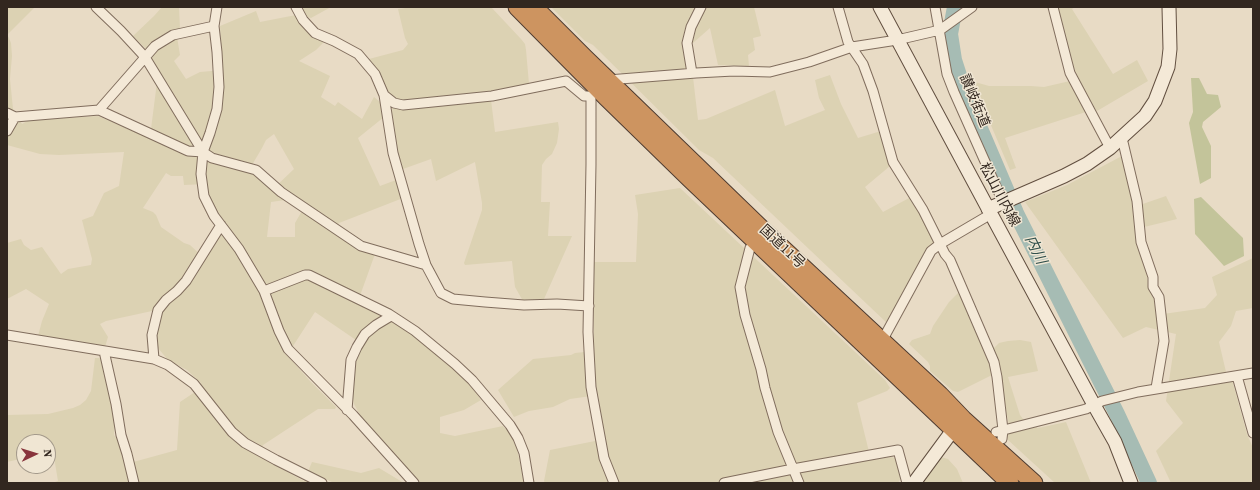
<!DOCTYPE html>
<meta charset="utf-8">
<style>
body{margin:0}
#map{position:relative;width:1260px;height:490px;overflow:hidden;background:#e8dbc5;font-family:"Source Serif 4",serif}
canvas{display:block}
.frame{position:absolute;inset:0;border:8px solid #32271f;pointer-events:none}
.north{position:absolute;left:16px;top:434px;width:40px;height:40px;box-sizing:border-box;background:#f0e6d3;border:1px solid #a49a8b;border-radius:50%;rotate:86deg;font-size:11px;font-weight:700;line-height:16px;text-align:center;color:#32271f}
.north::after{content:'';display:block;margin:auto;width:14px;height:18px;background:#88353c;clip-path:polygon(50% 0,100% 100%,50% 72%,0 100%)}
</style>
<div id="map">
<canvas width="1260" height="490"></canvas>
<div class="frame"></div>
<div class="north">N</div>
</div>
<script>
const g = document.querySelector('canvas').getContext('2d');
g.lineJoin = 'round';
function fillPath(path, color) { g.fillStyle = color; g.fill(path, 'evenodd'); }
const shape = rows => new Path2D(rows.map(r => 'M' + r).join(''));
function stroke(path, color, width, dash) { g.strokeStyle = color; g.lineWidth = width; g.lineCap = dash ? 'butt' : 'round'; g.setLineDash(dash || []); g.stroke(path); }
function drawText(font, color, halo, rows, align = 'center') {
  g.font = font + ' "Source Serif 4","Noto Sans JP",serif'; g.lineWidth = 3; g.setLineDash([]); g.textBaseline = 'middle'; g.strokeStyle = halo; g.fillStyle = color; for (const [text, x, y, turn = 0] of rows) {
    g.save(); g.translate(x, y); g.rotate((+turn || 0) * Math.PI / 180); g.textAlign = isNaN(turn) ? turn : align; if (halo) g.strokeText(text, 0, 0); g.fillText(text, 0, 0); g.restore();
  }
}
const farmland = shape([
 [7,7,35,7,7,35],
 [162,7,179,7,180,29,176,31,180,55,174,61,186,79,200,72,223,70,220,26,256,11,260,22,296,15,302,26,312,35,325,41,316,50,299,61,330,76,321,97,335,106,338,102,362,119,374,97,380,102,383,108,384,117,358,138,380,186,396,180,403,198,339,223,335,233,375,254,357,304,382,315,382,317,368,327,356,340,315,312,293,346,286,354,310,381,336,407,335,409,318,409,263,445,258,456,304,481,312,462,361,473,379,468,404,483,334,483,321,477,317,483,52,483,58,481,53,451,48,452,48,442,24,442,24,458,7,462,7,415,48,414,73,408,80,405,86,400,91,391,95,358,102,358,115,412,114,435,121,445,126,464,177,450,180,402,195,392,201,383,187,370,168,360,158,348,156,342,155,336,161,316,152,311,106,321,100,324,108,337,105,347,38,336,42,321,49,304,26,289,7,299,7,243,21,239,24,245,31,250,42,247,61,274,68,269,91,265,92,259,82,220,93,216,104,193,119,186,124,152,59,155,40,154,7,145,7,35,9,38,11,43,12,56,10,79,13,109,22,124,29,120,98,116,147,137,151,129,157,82,151,59,153,56,133,36,154,16],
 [274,134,294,169,273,189,251,172,252,165,262,148,266,140],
 [166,173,171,176,183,176,184,185,207,184,208,193,210,200,217,213,227,226,205,259,190,245,184,243,161,227,156,215,153,212,143,208],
 [290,194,306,204,295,223,295,237,267,237,271,202,285,200],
 [301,7,331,7,311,18,305,16],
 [413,7,491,7,521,39,525,44,526,50,529,84,490,92,495,132,558,122,559,129,557,143,552,154,546,159,542,165,541,202,550,202,548,236,572,236,544,299,523,301,515,287,512,261,465,265,464,263,482,210,482,203,475,162,436,181,431,159,403,169,400,168,392,112,393,106,390,95,369,61,369,59,403,50,408,44,405,38,398,9],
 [551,7,754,7,761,36,753,38,755,50,748,55,749,66,718,65,710,28,693,43,683,47,693,77,698,120,706,119,775,90,785,126,825,110,819,98,815,80,830,75,841,104,858,138,881,131,890,166,865,187,883,212,911,197,936,243,888,324,713,158,699,150,593,45,585,41],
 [1058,7,1075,7,1072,9,1113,74,1137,60,1148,81,1097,111,1095,109,1005,138,1016,168,1010,170,973,83,975,82,989,86,1031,86,1044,87,1070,81,1077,76,1072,64,1063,31],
 [1122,156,1134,207,1166,196,1177,219,1136,229,1146,268,1148,287,1154,299,1156,315,1205,308,1217,295,1212,277,1253,258,1253,308,1236,311,1231,326,1219,342,1226,372,1232,380,1247,434,1253,448,1253,483,1171,483,1156,451,1183,423,1166,401,1176,334,1146,327,1123,338,1025,202,1067,185],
 [680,188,885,380,890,388,887,391,857,403,871,460,891,457,895,458,901,478,898,483,545,483,544,481,550,450,605,439,598,395,570,399,553,407,529,411,514,417,498,390,533,359,571,355,575,353,594,351,594,262,636,262,638,214,635,195],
 [960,291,993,349,999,343,1008,341,1020,340,1031,342,1038,371,1008,377,1020,415,1023,419,1038,428,1066,422,1091,483,1055,483,1008,440,1007,433,1010,431,1000,376,994,374,958,392,953,391,930,371,930,366,928,362,909,344,912,340,930,334,933,326,949,302],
 [390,321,411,334,452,366,469,383,481,400,464,410,440,417,440,433,455,436,503,426,511,435,517,449,524,483,420,483,365,424,354,404,352,393,354,362,361,346,368,336,377,329],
 [941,457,948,459,957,469,963,483,922,483]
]);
const green = shape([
 [1191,78,1199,78,1207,94,1218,95,1221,107,1203,122,1202,127,1211,146,1211,178,1200,184,1189,123,1193,112],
 [1201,197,1243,238,1244,256,1224,266,1195,234,1194,199]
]);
const river = shape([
 [955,7,950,34,954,60,964,91,1016,213,1117,414,1149,483]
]);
const street = shape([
 [96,7,121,31,145,57,203,152,212,158,256,170,281,192,361,246,426,265],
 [217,7,214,26,217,52,219,87,217,109,210,133,203,152,201,174,204,196,214,216,239,249,264,291,279,331,288,349,353,415,414,483],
 [296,7,303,20,315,33,334,41,358,54,375,74,384,95,393,153,419,244,426,265,441,293,453,299,485,302,524,305,557,304,589,306],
 [838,7,848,42,863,64,873,91,893,162,923,210,945,254,950,260,994,362,997,377,1003,430,1002,439],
 [935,7,947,74,954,92,1003,202],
 [1053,7,1070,73,1110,148],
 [692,73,687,43,691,27,701,7],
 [384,95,394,103,403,105,492,96,566,81,584,96,591,96],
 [99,110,155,46,173,35,214,26],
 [7,113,15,117,99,110,188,151,203,152],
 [7,131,15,117],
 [1122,138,1137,201,1141,242,1153,277,1153,287,1159,297,1164,341,1156,388],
 [758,238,750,248,740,287,745,315,761,369,765,388,778,432,799,483],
 [264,291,305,275,309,275,389,314,415,331,455,364,472,380,510,425,518,438,524,453,529,483],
 [7,335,154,359,168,365,194,384,232,432,245,443,276,460,322,483],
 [882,341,931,251,940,244,991,214],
 [104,351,116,404,121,435,127,454,134,483],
 [154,359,152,335,158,310,166,300,177,291,186,281,221,225],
 [1237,376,1253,433],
 [347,410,351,360,357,347,365,334,376,325,391,316],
 [996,432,1086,409,1102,401,1138,392,1253,373],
 [614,483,604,458,591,387,588,332,591,164,591,96,608,80,696,73,734,71,770,72,809,62,852,47,897,40,940,30,972,7],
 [724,483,793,469,898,450,907,483]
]);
const secondary = shape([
 [880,7,991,214,1094,405,1115,442,1131,483],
 [988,209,1064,176,1087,164,1110,148,1145,116,1155,101,1168,67,1170,49,1169,7],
 [914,483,953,430,959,423]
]);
const highway = shape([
 [517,7,607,98,690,179,1010,483],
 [534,7,585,58,765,232,940,395,963,419,1034,483]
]);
const streetNames = [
 ["讃岐街道",974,101,67],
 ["松山川内線",999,195,62],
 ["国道11号",782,247,43]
];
const waterNames = [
 ["内川",1035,250,64]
];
fillPath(farmland, '#dcd2b3');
fillPath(green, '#c3c49a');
stroke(river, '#a6bcb4', 16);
stroke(street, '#806d5d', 11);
stroke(secondary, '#624f40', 15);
stroke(highway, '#4f3c31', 19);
stroke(street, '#f4e9d7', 9);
stroke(secondary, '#f4e9d7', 13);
stroke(highway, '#cd9460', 17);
drawText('14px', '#32271f', '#f0e6d3', streetNames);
drawText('italic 15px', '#30504c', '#f0e6d3', waterNames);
</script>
